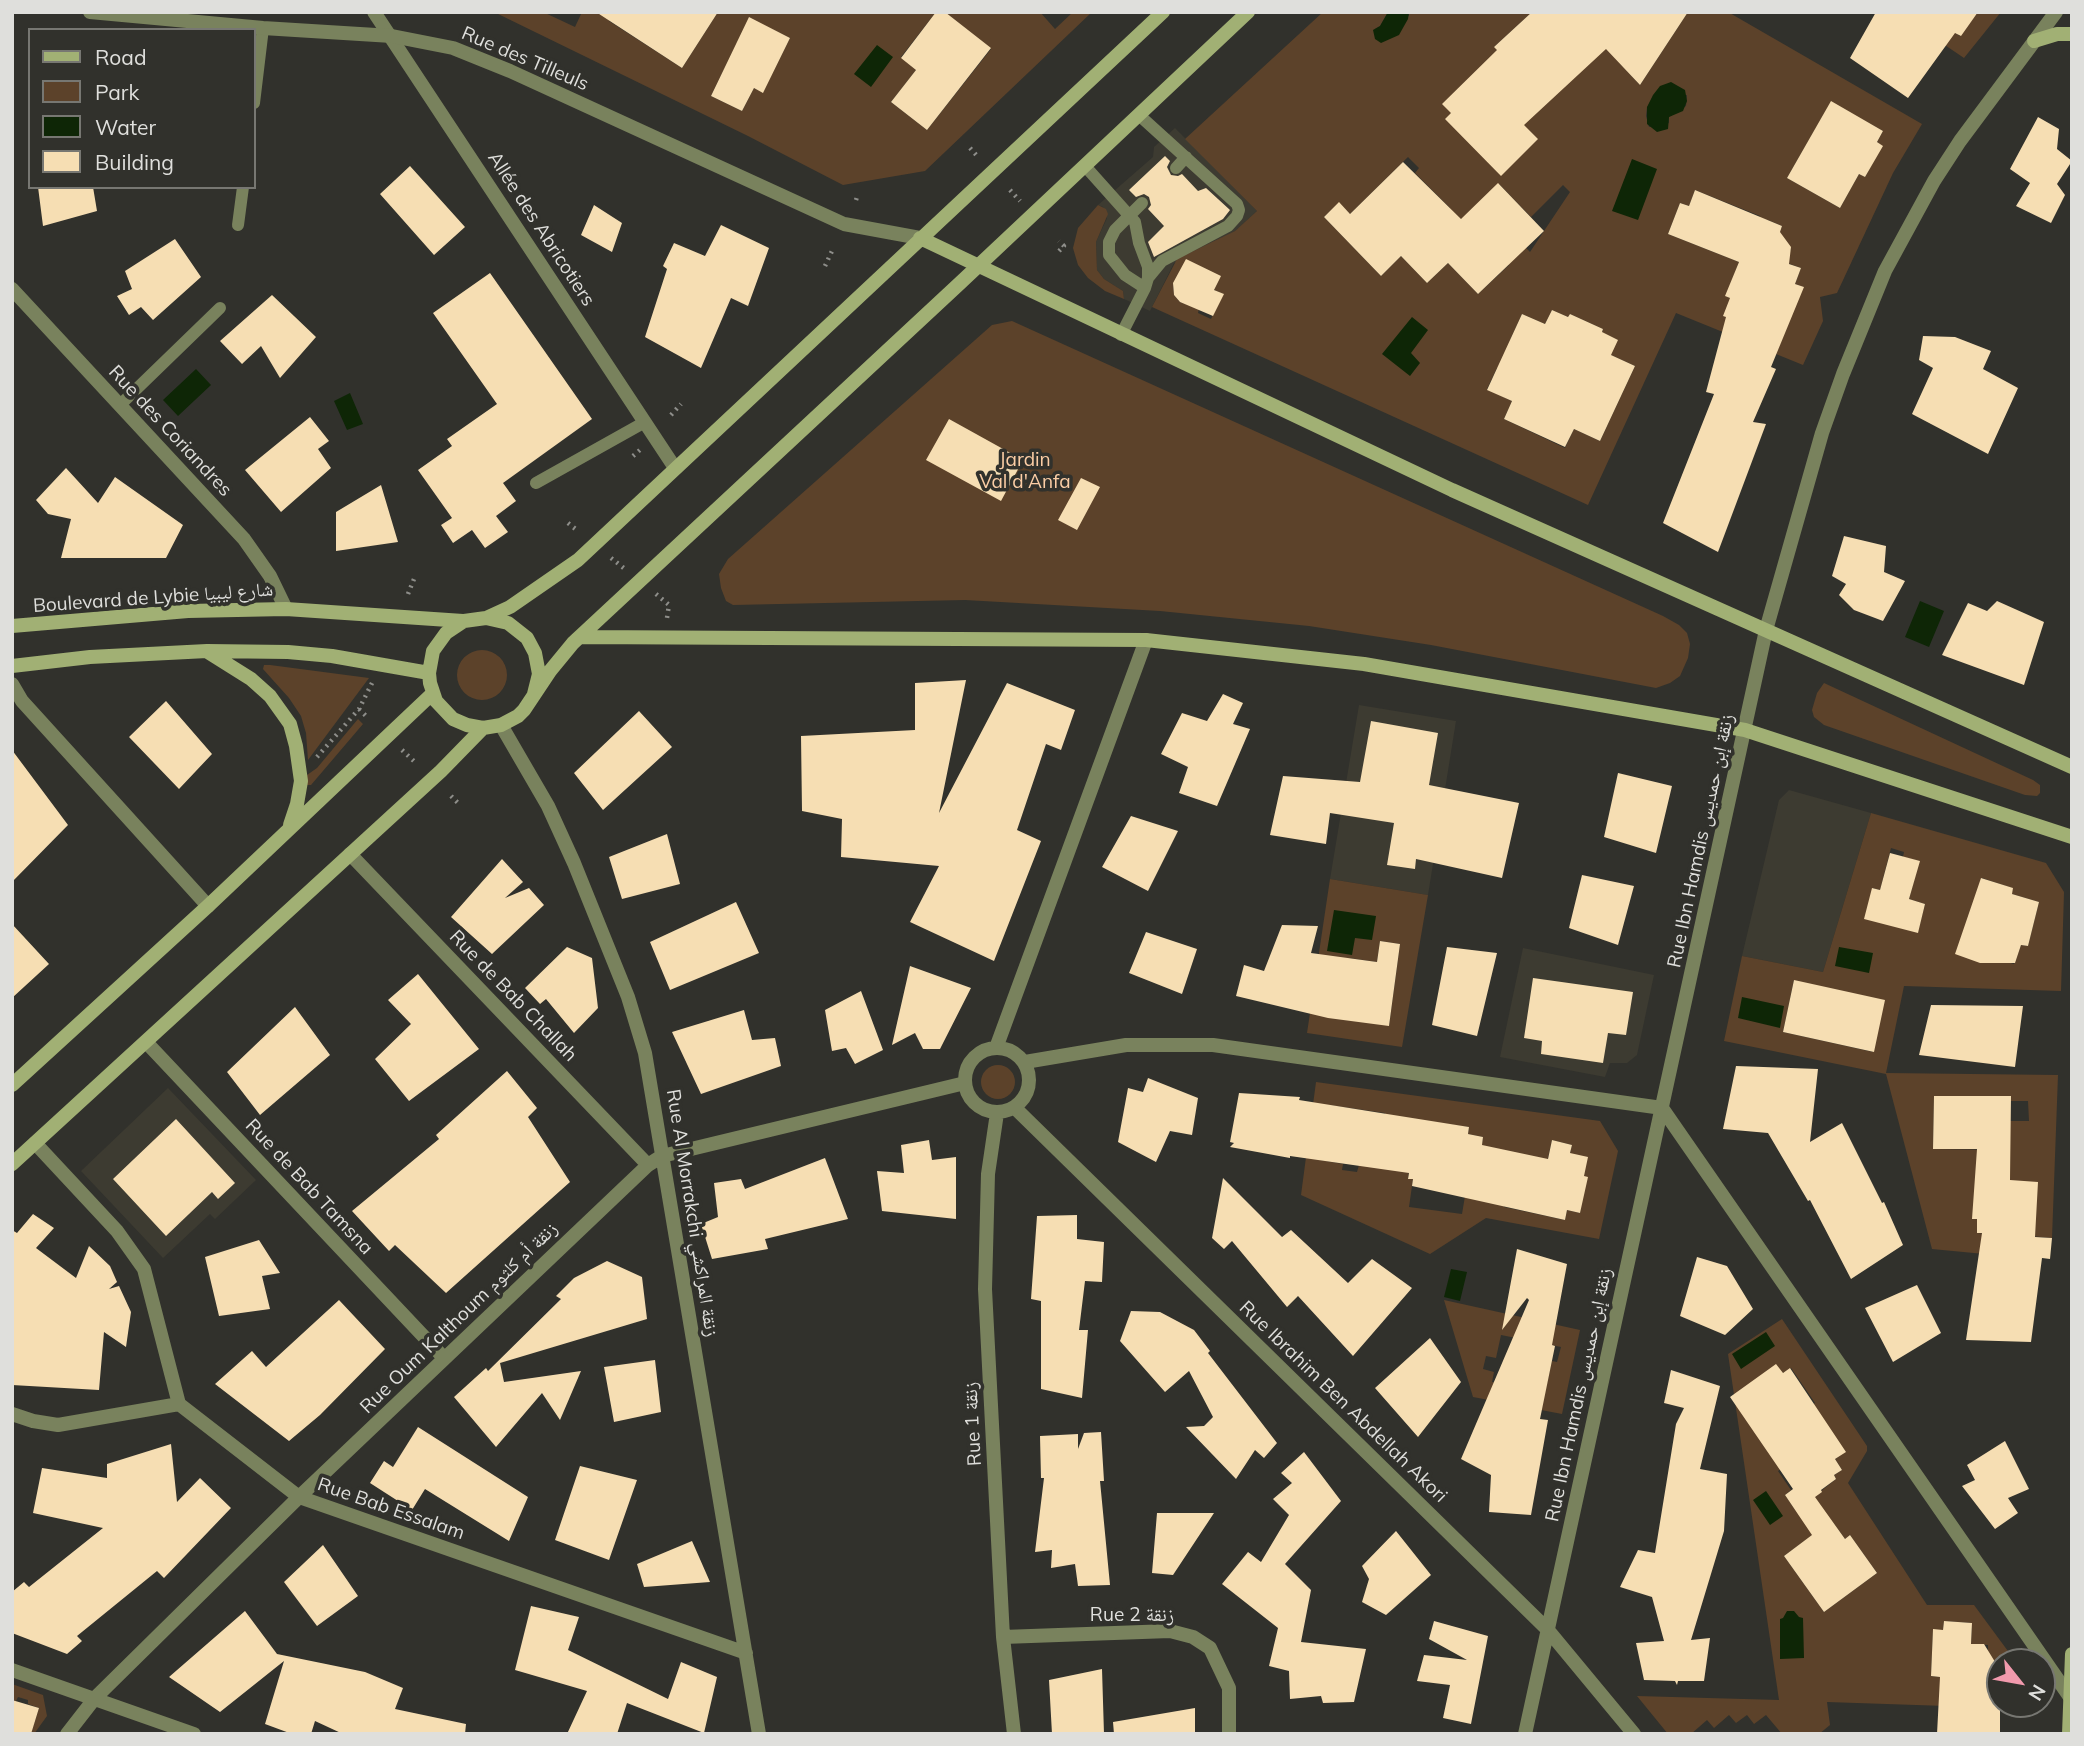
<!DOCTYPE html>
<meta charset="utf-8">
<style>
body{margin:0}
#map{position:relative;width:2084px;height:1746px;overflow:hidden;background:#31312c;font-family:Mulish,sans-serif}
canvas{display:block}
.frame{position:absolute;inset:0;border:14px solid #dfdfdc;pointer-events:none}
.legend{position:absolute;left:28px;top:28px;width:228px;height:161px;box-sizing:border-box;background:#31312c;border:2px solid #777772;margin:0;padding:9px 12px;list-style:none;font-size:21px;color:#dfdfdc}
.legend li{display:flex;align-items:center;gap:14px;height:35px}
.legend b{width:35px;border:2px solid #777772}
.north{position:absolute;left:1986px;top:1648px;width:70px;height:70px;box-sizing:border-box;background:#31312c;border:2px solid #777772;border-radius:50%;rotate:121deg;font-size:19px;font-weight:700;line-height:28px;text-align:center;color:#dfdfdc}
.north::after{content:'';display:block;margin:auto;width:24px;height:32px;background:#f29aad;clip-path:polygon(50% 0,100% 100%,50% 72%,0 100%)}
</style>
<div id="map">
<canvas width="2084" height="1746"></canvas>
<div class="frame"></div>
<ul class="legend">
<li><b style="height:9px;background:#a1b074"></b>Road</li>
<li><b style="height:19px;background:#5c422a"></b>Park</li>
<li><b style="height:19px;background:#0e2606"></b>Water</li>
<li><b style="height:19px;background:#f6deb3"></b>Building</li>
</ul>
<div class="north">N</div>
</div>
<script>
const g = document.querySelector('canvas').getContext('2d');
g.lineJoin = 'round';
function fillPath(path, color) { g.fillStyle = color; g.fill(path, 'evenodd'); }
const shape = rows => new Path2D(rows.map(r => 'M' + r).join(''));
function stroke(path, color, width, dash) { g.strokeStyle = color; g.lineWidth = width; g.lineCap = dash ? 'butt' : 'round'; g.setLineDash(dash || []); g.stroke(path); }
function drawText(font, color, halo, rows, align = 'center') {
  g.font = font + ' Mulish,"Noto Naskh Arabic",sans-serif'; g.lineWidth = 7; g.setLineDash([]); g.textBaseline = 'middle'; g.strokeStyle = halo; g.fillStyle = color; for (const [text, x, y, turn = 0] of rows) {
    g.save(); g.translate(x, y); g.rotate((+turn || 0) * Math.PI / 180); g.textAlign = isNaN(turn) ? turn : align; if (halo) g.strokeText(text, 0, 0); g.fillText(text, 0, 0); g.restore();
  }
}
const built = shape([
 [1175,128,1257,211,1235,231,1174,263,1150,311,1124,299,1123,291,1104,279,1097,270,1096,242,1107,218,1103,207,1098,205,1153,157,1154,147],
 [1359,705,1456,721,1428,895,1330,879],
 [1789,790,1871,813,1823,972,1742,956,1779,800],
 [1523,948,1654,975,1637,1055,1627,1063,1610,1063,1605,1077,1500,1057],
 [168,1088,256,1180,215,1219,210,1214,163,1258,81,1171]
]);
const green = shape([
 [494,12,543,12,575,27,582,12,615,12,609,21,682,68,718,12,936,12,901,57,916,70,891,102,927,130,991,49,945,12,1040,12,1055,29,1073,12,1092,12,925,171,843,185,748,136],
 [749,18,790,38,763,92,754,88,742,111,711,96],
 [1323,12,1388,12,1380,26,1373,30,1409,16,1409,12,1532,12,1494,47,1602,12,1615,58,1640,85,1688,12,1728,12,1922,124,1893,173,1837,293,1820,297,1823,321,1803,365,1776,354,1803,287,1795,284,1801,268,1779,260,1791,250,1786,241,1776,243,1782,226,1768,220,1757,223,1760,216,1695,190,1689,206,1680,203,1668,234,1739,262,1726,296,1730,298,1751,327,1745,341,1676,313,1588,505,1152,307,1177,259,1235,231,1257,211,1185,139],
 [1687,95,1686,106,1669,117,1669,123,1649,127,1646,116,1647,107],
 [1831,102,1883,131,1877,142,1882,146,1865,177,1859,174,1840,208,1787,178],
 [1408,157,1419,168,1415,173,1450,208,1455,255,1509,265,1478,294,1448,263,1427,283,1401,256,1381,276,1324,217,1339,203,1350,214],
 [1499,184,1531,217,1563,185,1570,192,1530,252,1480,201],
 [1220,276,1214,290,1223,294,1211,319,1198,313,1199,309,1180,302,1174,295,1173,283],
 [1552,310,1568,317,1570,314,1603,329,1602,332,1611,355,1635,366,1600,441,1574,429,1565,448,1504,419,1512,401,1487,389,1497,368,1501,370,1511,338,1522,314,1545,324],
 [1896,12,1926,12,1960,36,1978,12,2001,12,1964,58],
 [1098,205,1106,209,1108,214,1096,242,1097,270,1104,279,1123,291,1124,299,1105,291,1088,278,1078,265,1073,248,1078,228],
 [1012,321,1663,616,1679,625,1687,633,1690,644,1688,658,1680,676,1670,683,1656,688,1431,645,1309,626,1160,611,965,600,733,605,726,601,721,588,719,574,728,559,992,325],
 '457 675a25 25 0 1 1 50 0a25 25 0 1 1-50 0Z',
 [264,665,270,665,369,678,308,760,306,733,301,716,289,698,263,669],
 [1824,683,2033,780,2040,785,2040,793,2037,796,2025,795,1824,725,1814,717,1812,710,1817,693],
 [358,719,363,724,311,785,307,785,307,775,317,768],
 [1871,813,2046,863,2064,892,2061,991,1904,986,1886,1073,2058,1075,2052,1238,2030,1236,1977,1219,1977,1233,2006,1235,2005,1256,1932,1249,1886,1074,1724,1041,1742,956,1823,972],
 [1891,848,1904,852,1903,857,1919,861,1909,899,1925,904,1918,932,1872,888,1880,890],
 [1982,878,2012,888,2012,894,2039,902,2028,946,2021,945,2014,964,1997,959,1995,963,1980,963],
 [1794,980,1873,1052,1783,1032],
 [1934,1096,2005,1096,2005,1101,2028,1101,2029,1121,2010,1121,2010,1150,1933,1149],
 [1330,879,1428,895,1402,1047,1307,1033],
 [1380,941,1400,944,1389,1026,1349,958,1377,962],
 '981 1082a17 17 0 1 1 34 0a17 17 0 1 1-34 0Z',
 [1316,1082,1600,1121,1618,1151,1599,1239,1486,1218,1430,1254,1301,1195],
 [1329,1105,1385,1113,1381,1141,1359,1165,1357,1172,1342,1170,1343,1164,1320,1160],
 [1417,1120,1469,1127,1468,1134,1483,1137,1475,1191,1466,1190,1462,1214,1409,1207,1413,1179,1408,1178],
 [1552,1140,1572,1145,1570,1153,1584,1176,1580,1213,1567,1210,1565,1220,1504,1207,1516,1153,1545,1171],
 [1444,1300,1580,1330,1562,1414,1473,1397],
 [1501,1335,1561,1347,1557,1362,1552,1361,1545,1392,1492,1382,1494,1372,1483,1369,1486,1356,1496,1358],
 [1782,1319,1867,1446,1867,1451,1848,1483,1927,1605,1974,1605,2016,1662,2000,1662,2000,1672,1988,1656,1988,1645,1971,1644,1972,1623,1944,1621,1943,1630,1933,1630,1931,1676,1940,1677,2000,1704,2035,1704,2035,1709,1827,1702,1830,1725,1819,1734,1782,1734,1766,1715,1754,1724,1747,1715,1736,1723,1729,1715,1714,1728,1707,1720,1691,1734,1668,1734,1637,1696,1779,1700,1728,1354],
 [1791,1368,1815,1403,1789,1422,1783,1373],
 [1845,1452,1835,1459,1842,1470,1834,1475,1836,1479,1796,1511,1785,1495,1791,1490,1778,1471,1790,1463],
 [1832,1521,1845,1539,1850,1535,1877,1573,1824,1612,1784,1556],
 [12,1684,43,1695,47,1716,34,1734,28,1734,31,1733,39,1708,28,1704,28,1700,18,1697,16,1701,12,1700]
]);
const water = shape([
 [1388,12,1409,12,1408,19,1399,35,1381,43,1375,39,1373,30,1380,26],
 [877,45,893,57,871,87,854,74],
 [1671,82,1685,90,1687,101,1683,111,1669,117,1668,129,1657,132,1647,124,1647,107,1653,95,1660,86],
 [1632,159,1657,169,1638,220,1612,211],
 [1412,317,1428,330,1411,353,1420,363,1410,376,1382,354],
 [196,369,211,385,178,416,163,400],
 [350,393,363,424,347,430,334,401],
 [1920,601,1944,611,1929,647,1905,637],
 [1334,910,1376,916,1372,940,1355,938,1352,955,1327,951],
 [1839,947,1873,953,1869,973,1835,966],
 [1742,997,1784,1006,1780,1028,1738,1018],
 [1451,1269,1467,1272,1460,1301,1444,1297],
 [1766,1332,1775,1346,1741,1369,1732,1354],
 [1766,1491,1783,1516,1770,1525,1753,1500],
 [1787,1611,1794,1611,1799,1617,1803,1618,1804,1658,1780,1659,1780,1619,1783,1618]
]);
const building = shape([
 [596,12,718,12,682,68],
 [936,12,945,12,991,48,927,130,891,102,916,70,901,58],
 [1532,12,1688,12,1640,85,1606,49,1524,125,1538,139,1501,176,1445,119,1451,113,1442,104,1497,50,1494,47],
 [1876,12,1978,12,1961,36,1955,33,1908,98,1850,58],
 [749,17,790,38,763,93,754,88,742,111,711,96],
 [1831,101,1883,131,1877,142,1883,146,1865,177,1859,174,1840,208,1787,178],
 [2038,117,2059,129,2057,149,2072,161,2057,184,2065,195,2051,223,2016,206,2030,183,2010,169],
 [1165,156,1170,161,1167,167,1171,175,1178,176,1182,174,1198,191,1206,188,1230,210,1223,219,1154,257,1148,242,1164,226,1148,209,1151,205,1149,197,1144,194,1136,197,1129,190],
 [1403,162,1461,219,1498,183,1544,231,1478,294,1448,263,1427,283,1401,256,1381,276,1324,217,1339,202,1350,214],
 [410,166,465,227,434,255,380,194],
 [38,187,93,187,97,211,43,226],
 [1695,190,1782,226,1780,232,1791,247,1789,264,1801,268,1795,284,1804,287,1771,367,1776,369,1753,422,1766,424,1718,552,1663,523,1714,394,1706,392,1726,317,1723,316,1730,298,1725,296,1739,262,1668,234,1680,203,1689,206],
 [594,205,622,223,612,252,581,235],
 [721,225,769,248,748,306,731,298,701,368,645,337,667,269,663,266,674,243,705,256],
 [175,239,201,277,153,320,141,307,129,315,117,296,132,289,125,271],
 [1186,259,1221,276,1214,290,1224,294,1213,316,1180,302,1174,295,1173,283],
 [490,273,592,419,503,483,516,501,496,516,508,532,485,548,472,530,453,543,441,525,452,518,418,470,452,446,447,439,497,404,433,313],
 [272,295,316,337,280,378,261,346,242,364,220,341],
 [1552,310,1568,317,1570,314,1603,329,1602,332,1618,340,1611,355,1635,366,1600,441,1574,429,1565,447,1504,419,1512,401,1487,390,1522,314,1545,324],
 [1923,336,1955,337,1991,351,1983,369,2018,388,1988,454,1912,414,1933,368,1919,360],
 [310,417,329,441,318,449,331,468,281,512,245,470],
 [949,419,1023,460,1001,501,926,460],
 [66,468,98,503,115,477,183,525,166,558,61,558,71,519,48,514,36,500],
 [1081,478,1100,487,1077,530,1058,520],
 [381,485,398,542,336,551,336,512],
 [1844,536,1886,546,1884,572,1905,581,1883,621,1854,610,1839,595,1846,584,1832,576],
 [1997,601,2044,622,2024,685,1942,655,1968,603,1987,611],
 [966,680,939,813,1007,683,1075,710,1061,750,1046,744,1017,830,1041,841,994,961,910,922,939,866,841,857,842,819,802,811,801,736,915,730,915,683],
 [1223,694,1243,703,1233,724,1250,729,1217,806,1179,793,1188,767,1161,754,1182,713,1207,721],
 [166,701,212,754,179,789,129,737],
 [639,711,672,747,603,810,574,773],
 [1371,721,1438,733,1429,785,1519,803,1502,878,1416,859,1415,869,1387,865,1394,823,1330,813,1326,844,1270,835,1283,776,1360,782],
 [12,750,68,825,12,882],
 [1618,773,1672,786,1656,853,1604,837],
 [1131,816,1178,831,1148,891,1102,867],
 [667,834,680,884,622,899,609,857],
 [1890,853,1920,861,1909,899,1925,904,1918,933,1864,919,1872,888,1880,890],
 [502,859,523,882,505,898,529,888,544,905,492,954,451,917],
 [1582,875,1634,886,1618,945,1569,928],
 [1981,878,2013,888,2012,894,2039,902,2028,946,2021,945,2015,963,1980,963,1955,954],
 [736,902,759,953,670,990,650,942],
 [12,924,49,964,12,998],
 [1282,925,1318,926,1311,953,1377,962,1380,941,1400,944,1389,1026,1328,1018,1236,996,1244,965,1264,971],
 [1146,932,1197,949,1182,994,1129,973],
 [567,947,592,958,598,1008,574,1033,546,999,540,1004,525,988],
 [1447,947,1497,953,1477,1036,1432,1025],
 [910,966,971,988,940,1049,923,1049,915,1033,892,1045],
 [418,974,479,1049,409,1101,375,1059,411,1024,388,1000],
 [1533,978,1633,992,1626,1035,1608,1033,1603,1063,1541,1054,1542,1041,1524,1038],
 [1794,980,1885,1000,1874,1052,1783,1032],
 [861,991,883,1050,855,1064,846,1048,832,1051,825,1010],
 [1931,1005,2023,1006,2015,1067,1919,1055],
 [295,1007,330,1055,260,1115,227,1072],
 [744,1010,752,1040,775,1038,781,1066,701,1094,672,1032],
 [1736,1066,1818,1069,1810,1142,1842,1123,1882,1203,1884,1202,1903,1245,1851,1279,1810,1200,1808,1201,1768,1133,1723,1129],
 [507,1071,537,1108,528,1117,570,1182,446,1293,395,1245,389,1251,352,1211,439,1139,436,1135],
 [1148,1078,1198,1098,1192,1135,1170,1131,1156,1162,1118,1142,1128,1088,1143,1092],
 [1239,1093,1300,1097,1299,1100,1469,1127,1468,1134,1483,1137,1482,1145,1548,1159,1552,1140,1572,1145,1570,1153,1588,1157,1584,1176,1588,1177,1580,1213,1567,1210,1565,1220,1412,1186,1413,1179,1408,1179,1409,1173,1290,1156,1290,1158,1230,1147,1234,1143,1230,1142],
 [1934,1096,2011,1096,2010,1180,2038,1182,2035,1237,2052,1238,2050,1259,2042,1258,2031,1342,1966,1340,1982,1233,1977,1233,1977,1219,1972,1219,1977,1149,1933,1149],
 [176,1119,235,1183,218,1199,212,1192,166,1236,113,1179],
 [929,1140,932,1160,956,1157,956,1219,882,1211,877,1171,904,1173,901,1145],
 [825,1158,848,1219,765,1239,768,1249,712,1259,701,1224,718,1217,714,1183,741,1179,745,1189],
 [1223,1178,1282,1237,1291,1230,1348,1283,1372,1259,1412,1288,1353,1356,1298,1296,1287,1307,1232,1241,1224,1249,1212,1238],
 [33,1214,54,1228,36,1248,76,1278,89,1246,110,1266,117,1282,109,1289,119,1286,131,1312,126,1347,104,1332,99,1390,12,1385,12,1230,17,1233],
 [1077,1215,1077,1239,1104,1242,1102,1282,1085,1281,1079,1330,1088,1330,1082,1398,1041,1389,1041,1301,1031,1299,1037,1216],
 [259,1240,280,1273,262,1276,270,1309,219,1316,205,1257],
 [1517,1249,1567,1264,1552,1345,1555,1346,1540,1419,1548,1420,1531,1515,1489,1512,1491,1475,1461,1459,1529,1300,1527,1298,1502,1330],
 [1697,1257,1727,1266,1753,1309,1725,1335,1680,1316],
 [607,1261,642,1277,647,1319,500,1363,504,1382,581,1371,560,1420,542,1393,496,1447,454,1397,486,1368,488,1371,561,1299,556,1296,574,1278],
 [1917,1285,1941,1333,1893,1362,1865,1308],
 [339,1300,385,1349,320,1415,289,1441,215,1384,252,1351,266,1367],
 [1131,1311,1160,1312,1194,1330,1210,1351,1208,1353,1277,1443,1264,1458,1255,1450,1236,1479,1186,1427,1204,1426,1213,1417,1189,1371,1165,1392,1120,1341],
 [1430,1338,1461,1382,1418,1437,1375,1388],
 [655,1360,661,1412,614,1422,604,1367],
 [1776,1364,1783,1373,1790,1368,1846,1452,1835,1459,1842,1470,1834,1475,1836,1479,1821,1490,1822,1492,1815,1497,1845,1539,1850,1535,1877,1573,1824,1612,1784,1556,1812,1535,1785,1495,1793,1489,1730,1397],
 [1671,1370,1720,1386,1700,1469,1727,1474,1724,1531,1691,1640,1710,1638,1704,1681,1678,1681,1677,1685,1675,1681,1644,1680,1636,1643,1664,1641,1652,1597,1620,1587,1638,1550,1655,1553,1676,1424,1684,1408,1664,1403],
 [418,1427,528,1497,509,1541,425,1489,412,1510,370,1483,384,1461,393,1467],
 [1101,1432,1104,1481,1100,1481,1110,1585,1078,1586,1075,1564,1051,1568,1052,1550,1035,1552,1044,1478,1041,1478,1040,1436,1078,1434,1078,1449,1084,1433],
 [2005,1441,2029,1489,2008,1498,2018,1513,1995,1529,1962,1486,1975,1480,1967,1465],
 [171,1444,177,1502,200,1478,231,1508,164,1578,157,1571,77,1636,82,1641,67,1654,12,1633,12,1592,24,1582,29,1587,103,1528,33,1513,42,1468,107,1478,107,1464],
 [1304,1452,1341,1501,1285,1564,1311,1590,1301,1642,1366,1649,1354,1702,1323,1703,1321,1696,1290,1699,1289,1671,1269,1666,1278,1628,1222,1584,1248,1552,1261,1562,1289,1515,1273,1499,1292,1483,1281,1473],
 [580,1466,637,1480,609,1560,555,1540],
 [1157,1513,1214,1513,1173,1575,1152,1573],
 [1396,1531,1431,1575,1386,1615,1362,1602,1369,1579,1362,1566],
 [692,1541,710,1582,644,1587,637,1564],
 [323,1545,358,1596,317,1626,284,1582],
 [531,1606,579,1617,568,1650,668,1699,681,1662,717,1677,704,1733,627,1703,617,1734,567,1734,587,1691,515,1670],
 [245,1611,277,1654,365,1672,403,1688,395,1709,466,1724,465,1734,343,1734,315,1721,311,1734,292,1734,265,1724,284,1661,220,1712,169,1677],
 [1434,1621,1488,1636,1471,1724,1443,1718,1450,1685,1417,1681,1424,1655,1467,1660,1429,1639],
 [1944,1621,1972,1623,1971,1644,1984,1644,2000,1670,2000,1734,1937,1734,1940,1677,1931,1676,1933,1629,1943,1630],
 [1102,1669,1104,1734,1052,1734,1049,1680],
 [12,1700,39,1708,31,1734,12,1734],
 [1195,1708,1195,1734,1114,1734,1113,1722]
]);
const path = shape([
 [970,148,979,158],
 [1010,190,1020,201],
 [856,200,858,194],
 [1059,251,1064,246,1059,241],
 [825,266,832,251],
 [671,415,681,404],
 [633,456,641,449],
 [568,523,578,531],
 [611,558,625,569],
 [408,594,414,579],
 [656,594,669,605,667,618],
 [359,709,368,718],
 [402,750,417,764],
 [317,757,359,709,372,683],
 [451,796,460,805]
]);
const service = shape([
 [254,103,263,28],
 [1140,116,1237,204,1239,210,1237,216,1228,226,1162,261,1148,278],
 [1085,166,1135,222,1139,243,1148,267,1148,278,1145,288,1121,335],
 [1176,168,1186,157],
 [1142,203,1115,230,1109,242,1109,255,1125,275,1145,288],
 [238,225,243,187],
 [120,405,220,308],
 [536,483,645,422]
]);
const minor = shape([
 [374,12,675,468],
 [12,289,244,539,270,576,286,609],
 [12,684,22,701,208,906],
 [501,725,548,806,574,863,628,997,645,1053,759,1734],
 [350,854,648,1165],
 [146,1042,444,1358],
 '965 1080a32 32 0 1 1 64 0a32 32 0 1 1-64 0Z',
 [996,1048,1146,640],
 [1025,1062,1126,1045,1213,1045,1662,1108,2072,1700],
 [1015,1108,1547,1629,1634,1734],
 [997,1113,988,1174,985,1289,1003,1637,1014,1734],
 [35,1143,117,1231,144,1269,179,1404,299,1497,746,1653],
 [12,1414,33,1421,58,1425,179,1404],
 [1003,1637,1170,1631,1193,1637,1210,1648,1229,1688,1229,1734],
 [12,1670,194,1734],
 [67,1734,95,1698,299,1497,648,1165,662,1156,965,1083],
 [1525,1734,1766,630,1822,433,1843,374,1885,271,1934,181,1960,141,2056,12]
]);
const tertiary = shape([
 [90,12,263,28,392,36,453,48,510,71,844,224,920,238]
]);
const secondary = shape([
 [2034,41,2057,34,2072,34],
 [920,238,1452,490,2072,767],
 [486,618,510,607,578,560,1163,12],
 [12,626,188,611,286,609,463,621],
 [580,637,1146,640,1364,664,1745,730,2072,837],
 [208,652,251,679,270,696,290,724,296,746,301,781,297,804,290,825],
 [12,666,90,657,207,651,288,652,332,656,429,673],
 [534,694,539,674,535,653,527,638,508,623,486,618,464,621,446,633,433,651,429,673,430,683,436,701,453,719,467,725,483,728,501,725,518,716,524,710,550,671,573,643,959,284,1248,12],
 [12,1085,208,906,433,693],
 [12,1164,441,771,483,728],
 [2069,1734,2072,1654]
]);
const streetNames = [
 ["Rue des Tilleuls",525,59,23],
 ["Allée des Abricotiers",541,229,57],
 ["Rue des Coriandres",170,431,47],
 ["Boulevard de Lybie شارع ليبيا",153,598,-4],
 ["Rue Ibn Hamdis زنقة إبن حمديس",1701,841,-78],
 ["Rue de Bab Challah",513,996,46],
 ["Rue de Bab Tamsna",309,1187,47],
 ["Rue Al Morrakchi زنقة المراكشي",692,1213,81],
 ["Rue Oum Kalthoum زنقة أم كلثوم",459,1318,-44],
 ["Rue Ibn Hamdis زنقة إبن حمديس",1579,1395,-78],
 ["Rue Ibrahim Ben Abdellah Akori",1343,1402,44],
 ["Rue 1 زنقة",973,1424,-93],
 ["Rue Bab Essalam",391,1509,19],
 ["Rue 2 زنقة",1132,1615]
];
const parkNames = [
 ["Jardin",1025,460],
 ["Val d'Anfa",1025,482]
];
fillPath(built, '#3d3b31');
fillPath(green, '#5c422a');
fillPath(water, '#0e2606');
fillPath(building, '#f6deb3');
stroke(path, '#8e8e8a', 4.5, [2, 5]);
stroke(service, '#79825d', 12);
stroke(minor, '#79825d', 14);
stroke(tertiary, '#79825d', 14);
stroke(secondary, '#a1b074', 14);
drawText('19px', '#dfdfdc', '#31312c', streetNames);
drawText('19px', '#fbcda5', '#31312c', parkNames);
</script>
